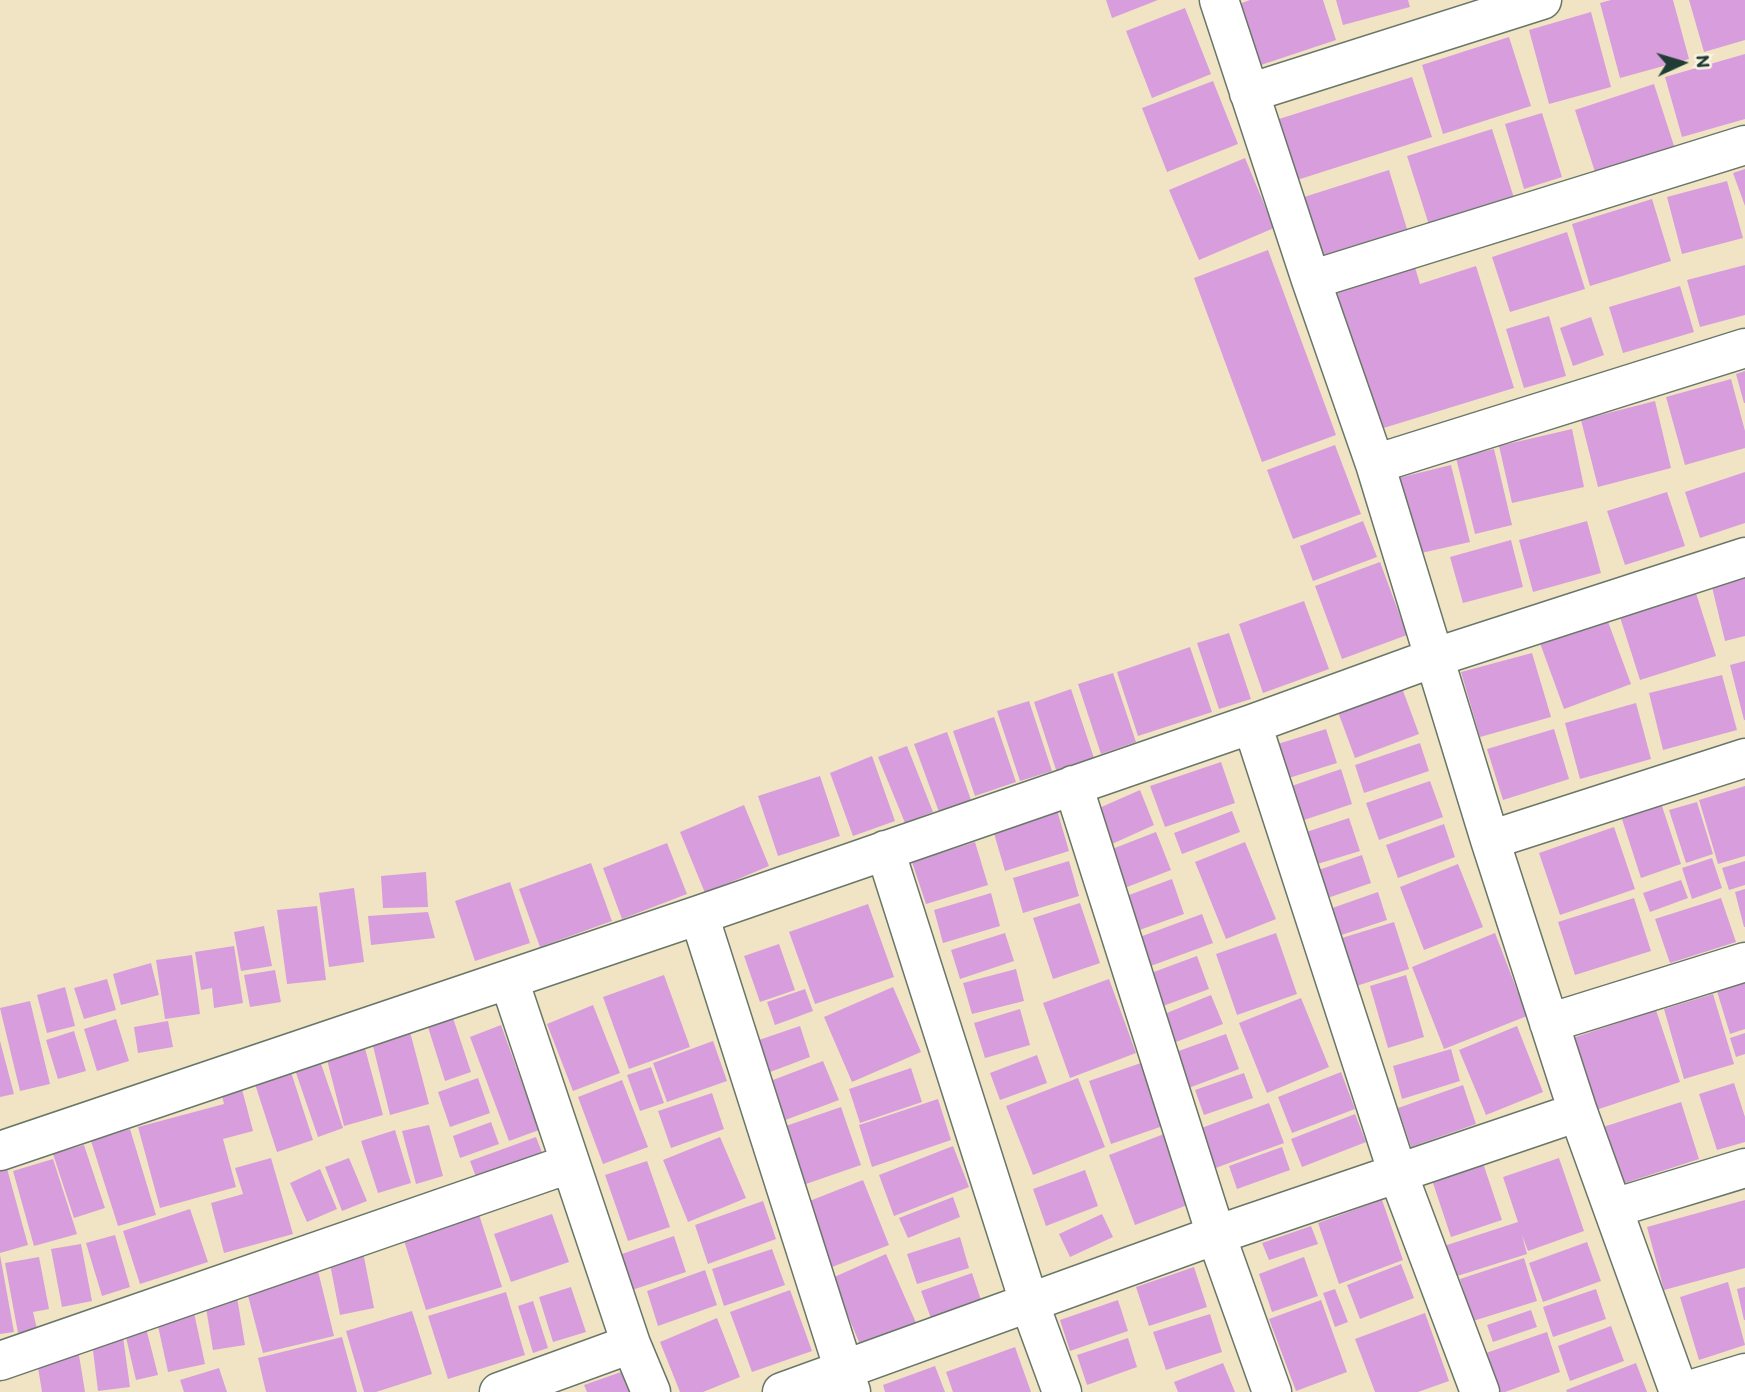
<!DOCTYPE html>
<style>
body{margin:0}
#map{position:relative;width:1745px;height:1392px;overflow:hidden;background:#f0e4c5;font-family:Itim,sans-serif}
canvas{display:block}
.north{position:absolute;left:1647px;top:28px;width:70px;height:70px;-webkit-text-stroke:5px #fcf5e5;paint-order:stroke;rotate:86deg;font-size:19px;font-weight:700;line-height:28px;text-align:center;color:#1f3d34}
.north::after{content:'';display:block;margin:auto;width:24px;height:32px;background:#1f3d34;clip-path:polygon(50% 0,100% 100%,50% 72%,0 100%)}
</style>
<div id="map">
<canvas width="1745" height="1392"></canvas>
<div class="north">N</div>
</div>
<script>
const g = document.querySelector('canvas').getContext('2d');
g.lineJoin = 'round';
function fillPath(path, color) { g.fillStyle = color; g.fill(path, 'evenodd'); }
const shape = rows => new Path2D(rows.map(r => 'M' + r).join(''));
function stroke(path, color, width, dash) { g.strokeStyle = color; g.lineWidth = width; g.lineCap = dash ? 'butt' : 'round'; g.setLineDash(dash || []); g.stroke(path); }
const building = shape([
 [1106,0,1158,0,1112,18],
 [1250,0,1323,0,1336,40,1252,68,1231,7],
 [1336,0,1408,0,1410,7,1343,25],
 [1611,0,1673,0,1689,59,1620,78,1600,3],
 [1689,0,1745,0,1745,40,1704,52],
 [1185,8,1211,74,1152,98,1126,31],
 [1591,12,1611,87,1549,104,1529,30],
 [1509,37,1531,106,1443,134,1422,65],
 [1745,54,1745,119,1682,137,1665,77],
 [1412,77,1432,137,1297,180,1279,119],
 [1213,81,1238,144,1167,172,1142,108],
 [1654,84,1675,149,1596,175,1575,110],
 [1542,113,1562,177,1524,189,1505,124],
 [1492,129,1515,201,1430,228,1407,156],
 [1245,158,1274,228,1199,260,1169,190],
 [1745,169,1745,206,1733,173],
 [1389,170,1407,229,1319,257,1301,198],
 [1727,181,1743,238,1682,254,1667,197],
 [1652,199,1671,261,1590,286,1572,224],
 [1567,232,1585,289,1510,312,1492,257],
 [1268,250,1336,435,1262,462,1194,278],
 [1414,264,1420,284,1476,266,1514,388,1377,430,1333,289],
 [1745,265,1745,315,1700,327,1687,280],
 [1680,286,1694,332,1623,353,1609,307],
 [1549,316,1566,376,1524,388,1506,329],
 [1591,317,1604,355,1573,366,1560,328],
 [1745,371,1745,403,1744,403,1736,374],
 [1731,379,1745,431,1745,448,1685,465,1666,397],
 [1655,401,1671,468,1598,487,1581,420],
 [1572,429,1584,487,1512,503,1499,446],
 [1335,445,1361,514,1293,539,1267,470],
 [1494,449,1512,525,1475,534,1456,458],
 [1451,465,1470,542,1408,556,1390,480],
 [1745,472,1745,523,1700,538,1685,492],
 [1667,492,1685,546,1625,565,1607,511],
 [1363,521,1377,557,1313,581,1300,546],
 [1587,521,1601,573,1533,592,1519,540],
 [1511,540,1523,587,1463,603,1450,557],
 [1380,562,1407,635,1342,659,1315,586],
 [1745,575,1745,636,1725,641,1711,583],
 [1695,590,1716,656,1640,680,1619,614],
 [1304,601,1329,669,1263,693,1239,624],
 [1607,619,1631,684,1564,709,1540,643],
 [1229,633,1251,699,1219,709,1197,643],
 [1190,647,1212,712,1138,736,1117,672],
 [1532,653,1551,717,1480,737,1461,672],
 [1745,661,1745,720,1744,720,1730,665],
 [1113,673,1136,742,1101,754,1078,684],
 [1722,675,1737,730,1663,750,1649,693],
 [1402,688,1419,734,1355,758,1338,712],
 [1071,689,1095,761,1057,773,1034,702],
 [1029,701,1052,771,1020,781,997,711],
 [1636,703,1651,759,1580,779,1565,723],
 [994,717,1016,782,975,796,953,731],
 [1326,729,1337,763,1276,782,1265,748],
 [1554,729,1569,779,1503,800,1487,749],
 [947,732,971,800,939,812,914,744],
 [1420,743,1429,771,1364,793,1355,765],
 [907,746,933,812,905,823,878,757],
 [872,756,895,821,853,836,830,773],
 [1221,762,1235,803,1165,827,1150,786],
 [1341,769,1352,804,1292,824,1280,790],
 [820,776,840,836,778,856,758,796],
 [1430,781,1443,817,1379,840,1366,803],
 [1745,786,1745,856,1718,864,1699,800],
 [1140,790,1154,825,1112,844,1097,809],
 [1697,802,1713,854,1686,863,1669,810],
 [1661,803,1681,864,1641,878,1621,816],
 [744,805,769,866,705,893,680,832],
 [1057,810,1069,851,1005,871,993,830],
 [1232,811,1240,832,1182,854,1174,833],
 [1349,818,1360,851,1304,868,1294,836],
 [1444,824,1455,857,1398,878,1386,845],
 [1614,827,1635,889,1560,915,1539,853],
 [1156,832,1171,870,1122,889,1107,851],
 [975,842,988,885,926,904,912,862],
 [1245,842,1276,919,1226,939,1195,862],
 [667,843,687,894,622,919,603,868],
 [1362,855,1371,883,1316,902,1307,874],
 [1712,858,1722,888,1692,899,1682,868],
 [1069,861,1079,896,1023,913,1013,878],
 [1745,861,1745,885,1729,890,1722,868],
 [591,863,612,921,540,947,519,889],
 [1458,864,1483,927,1424,950,1400,887],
 [426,872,428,907,383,908,381,876],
 [1172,879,1184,914,1134,932,1121,898],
 [1681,880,1688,898,1650,912,1643,893],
 [510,882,530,943,475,961,455,901],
 [354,888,364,962,329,967,319,893],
 [1745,889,1745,927,1744,927,1735,892],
 [1378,892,1387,920,1326,940,1318,913],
 [991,893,1000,926,943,943,934,910],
 [1634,898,1651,951,1575,975,1558,922],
 [1721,898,1736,942,1670,963,1655,919],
 [1080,903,1100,963,1053,979,1033,918],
 [868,904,894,977,815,1004,789,932],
 [317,906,326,980,287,984,277,910],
 [428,912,435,938,371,945,368,916],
 [1202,914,1213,943,1148,967,1137,938],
 [1394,922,1409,969,1347,989,1332,941],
 [264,926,272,966,241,971,234,932],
 [1005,933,1014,961,960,979,951,950],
 [1276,933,1297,994,1237,1015,1216,954],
 [1495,933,1527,1016,1444,1049,1412,967],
 [779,944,795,990,760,1002,744,956],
 [234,946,243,1003,214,1008,212,988,201,990,195,952],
 [192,955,200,1014,165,1019,156,960],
 [1197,956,1209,989,1163,1006,1151,973],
 [151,963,159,995,121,1005,113,974],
 [1016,969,1024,1001,972,1014,963,983],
 [275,970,281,1002,250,1007,244,975],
 [664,975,690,1047,629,1069,603,997],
 [1406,975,1424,1037,1388,1048,1370,986],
 [107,979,116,1010,84,1019,74,988],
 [1109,979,1136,1053,1070,1078,1043,1003],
 [1745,979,1745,1029,1730,1034,1716,988],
 [65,987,75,1026,47,1033,37,995],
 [893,987,921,1052,852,1082,824,1017],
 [805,989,813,1011,775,1025,767,1002],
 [1713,994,1734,1064,1684,1079,1664,1009],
 [1211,995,1223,1024,1168,1045,1157,1017],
 [1301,998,1329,1067,1267,1093,1239,1023],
 [30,1001,50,1084,20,1091,0,1008],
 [593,1005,620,1073,573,1091,547,1024],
 [1020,1009,1030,1045,985,1058,974,1023],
 [1656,1010,1680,1082,1596,1110,1573,1038],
 [452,1015,471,1072,445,1081,427,1024],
 [116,1019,129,1061,97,1071,84,1029],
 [168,1021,173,1047,138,1053,134,1027],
 [501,1025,539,1130,509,1141,470,1037],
 [800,1026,810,1057,770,1072,759,1040],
 [1517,1026,1543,1092,1486,1115,1459,1050],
 [409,1028,429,1104,390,1115,371,1038],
 [74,1031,86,1071,58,1079,46,1040],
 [1745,1033,1745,1054,1736,1057,1730,1038],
 [1226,1034,1239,1069,1186,1089,1173,1053],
 [0,1041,14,1094,0,1097],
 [363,1041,383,1115,344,1126,325,1052],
 [713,1041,727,1081,667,1102,653,1063],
 [1451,1049,1460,1081,1402,1099,1393,1066],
 [1037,1055,1047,1083,1000,1100,990,1073],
 [319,1058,343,1128,318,1137,294,1067],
 [823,1061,839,1100,780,1122,765,1083],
 [1141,1063,1163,1126,1111,1144,1089,1081],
 [651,1067,664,1103,640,1111,627,1075],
 [911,1068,922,1102,860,1123,849,1089],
 [291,1072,313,1140,277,1152,255,1084],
 [1341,1072,1355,1109,1292,1133,1278,1097],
 [1244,1073,1253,1098,1204,1115,1195,1090],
 [239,1078,253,1131,223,1139,236,1187,160,1208,138,1127,224,1104,219,1083],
 [478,1078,490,1113,450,1127,438,1092],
 [1078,1078,1105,1147,1033,1175,1006,1106],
 [622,1080,648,1147,603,1164,578,1097],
 [1734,1083,1745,1117,1745,1142,1717,1150,1699,1094],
 [1463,1085,1476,1124,1411,1147,1398,1108],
 [712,1093,724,1129,671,1148,658,1111],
 [938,1099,951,1140,872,1167,859,1125],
 [1681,1102,1699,1159,1619,1185,1600,1128],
 [1269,1103,1284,1143,1210,1170,1196,1130],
 [841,1107,861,1165,800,1186,780,1128],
 [1355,1114,1366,1142,1302,1167,1291,1139],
 [491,1122,499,1144,460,1158,453,1136],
 [429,1125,443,1176,416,1184,402,1131],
 [130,1129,156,1215,118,1226,91,1141],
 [395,1130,411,1183,378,1193,361,1141],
 [1164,1134,1190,1204,1135,1225,1109,1155],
 [536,1137,545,1160,479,1185,470,1161],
 [720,1137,746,1198,688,1222,663,1160],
 [84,1145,105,1208,74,1218,53,1154],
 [953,1146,969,1187,894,1216,879,1175],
 [1282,1147,1290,1170,1237,1189,1229,1166],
 [271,1158,293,1234,224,1253,211,1203,243,1194,235,1168],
 [349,1158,367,1201,342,1211,325,1167],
 [1559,1158,1584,1231,1528,1251,1522,1235,1527,1254,1454,1277,1444,1246,1518,1222,1503,1177],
 [53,1159,77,1234,34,1246,13,1171],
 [1482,1160,1502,1220,1451,1237,1431,1177],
 [647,1161,670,1227,628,1241,605,1175],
 [6,1165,28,1245,0,1253,0,1166],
 [320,1169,337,1209,307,1222,290,1183],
 [1085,1170,1098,1206,1046,1226,1033,1189],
 [863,1180,889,1245,832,1267,807,1202],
 [953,1197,960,1217,908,1238,899,1218],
 [1382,1200,1403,1260,1339,1284,1318,1223],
 [1745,1200,1745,1268,1664,1290,1647,1227],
 [763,1201,776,1239,708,1264,695,1225],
 [477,1208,502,1287,426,1310,401,1231],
 [190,1209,208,1262,140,1284,123,1231],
 [552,1214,569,1262,511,1282,494,1234],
 [1102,1214,1113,1237,1070,1257,1059,1234],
 [1311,1226,1318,1244,1269,1260,1262,1243],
 [115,1235,130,1287,102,1296,86,1243],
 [674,1236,686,1272,632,1290,619,1255],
 [960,1237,969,1268,917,1284,907,1254],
 [1587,1242,1601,1281,1543,1302,1529,1263],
 [81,1244,92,1301,62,1307,51,1249],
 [772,1249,785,1285,724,1306,712,1269],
 [363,1252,374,1308,340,1315,329,1259],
 [886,1254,917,1325,862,1349,832,1278],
 [0,1255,14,1332,0,1334],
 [39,1257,49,1309,33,1312,37,1329,18,1333,5,1263],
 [1304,1257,1318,1296,1272,1312,1259,1274],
 [1524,1258,1537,1301,1473,1321,1460,1279],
 [1401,1264,1414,1298,1360,1319,1347,1285],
 [1194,1267,1207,1307,1149,1326,1136,1287],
 [705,1270,717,1305,658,1326,647,1291],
 [318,1271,334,1336,263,1353,246,1288],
 [972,1273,982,1303,932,1321,921,1291],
 [1728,1282,1745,1345,1699,1360,1680,1297],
 [571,1287,586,1332,553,1342,539,1297],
 [1745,1287,1745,1320,1744,1320,1737,1289],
 [1335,1289,1348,1322,1335,1327,1323,1293],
 [1596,1289,1606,1319,1553,1337,1543,1307],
 [790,1290,812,1351,752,1372,730,1312],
 [236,1291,245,1345,213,1350,204,1296],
 [506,1292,525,1355,448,1379,428,1316],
 [1118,1300,1128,1331,1070,1351,1060,1320],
 [1321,1300,1347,1372,1296,1391,1269,1319],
 [533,1301,548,1348,533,1353,518,1306],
 [192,1303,205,1364,168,1372,155,1312],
 [1531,1310,1537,1327,1493,1342,1487,1325],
 [412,1311,432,1374,376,1392,364,1392,346,1331],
 [1425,1313,1449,1381,1418,1392,1375,1392,1355,1339],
 [1210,1314,1222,1352,1166,1370,1153,1332],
 [717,1318,740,1377,703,1392,680,1392,660,1342],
 [1611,1326,1624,1361,1570,1381,1558,1346],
 [146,1328,158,1375,136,1380,125,1333],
 [122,1330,130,1387,98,1391,91,1334],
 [1547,1332,1560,1372,1505,1392,1499,1392,1486,1353],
 [342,1337,357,1392,266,1392,258,1358],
 [1128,1338,1137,1367,1087,1385,1077,1355],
 [1015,1347,1031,1392,953,1392,946,1372],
 [78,1349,85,1392,42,1392,36,1355],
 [1223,1363,1235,1392,1178,1392,1174,1382],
 [1636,1363,1647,1392,1567,1392,1566,1390],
 [935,1366,945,1392,885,1392,883,1385],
 [219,1368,227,1392,184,1392,180,1380],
 [624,1371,631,1392,587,1392,584,1385]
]);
const minor = shape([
 [1219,0,1311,280,1375,464,1490,840,1578,1112,1679,1392],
 [1249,93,1542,0],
 [1311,280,1745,145],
 [1375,464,1745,348],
 [1252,724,1398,1174,1480,1392],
 [1073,785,1216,1235,1272,1392],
 [1490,840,1745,758],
 [885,850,1029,1302,1062,1392],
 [699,915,851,1392],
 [509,980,631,1344,651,1392],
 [1549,1023,1745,962],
 [0,1151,699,915,1252,724,1436,657,1745,557],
 [1614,1208,1745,1168],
 [0,1361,569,1164],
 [499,1392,631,1344],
 [782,1392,1216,1235,1578,1112],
 [1683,1392,1745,1373]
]);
fillPath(building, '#d89ddc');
stroke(minor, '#687767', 41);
stroke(minor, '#fff', 38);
</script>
